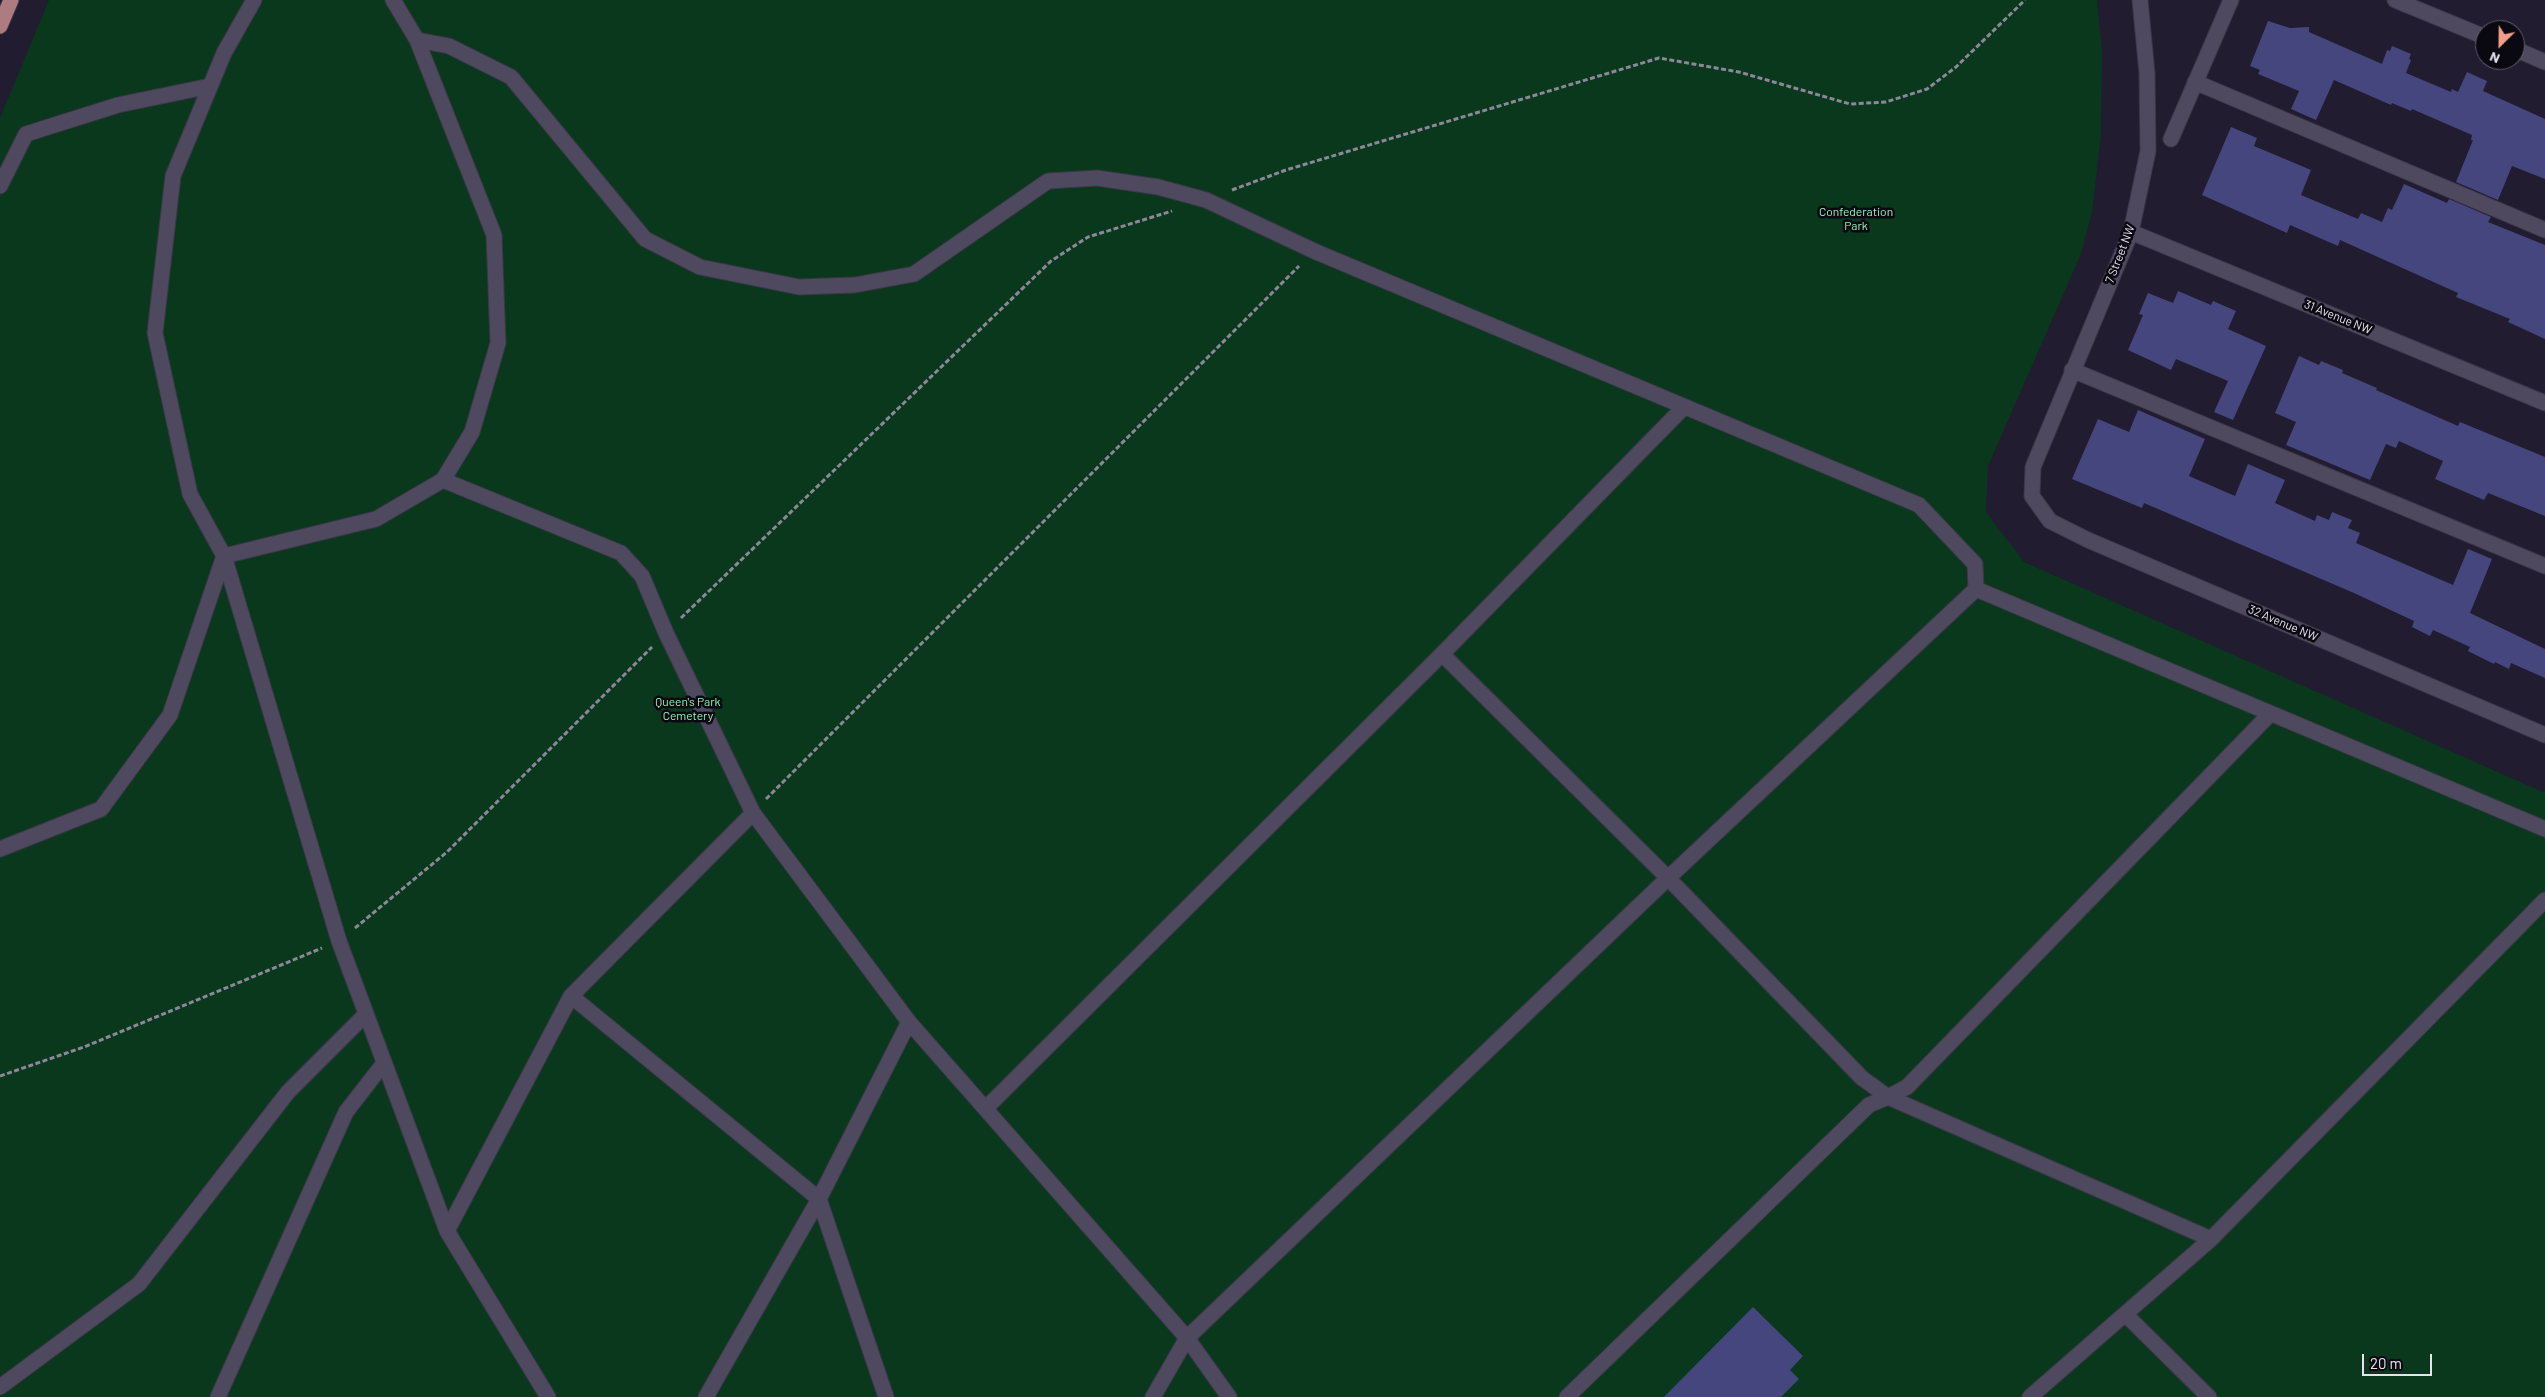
<!DOCTYPE html>
<style>
body{margin:0}
#map{position:relative;width:2545px;height:1397px;overflow:hidden;background:#211c30;font-family:Barlow,sans-serif}
canvas{display:block}
.north{position:absolute;left:2475px;top:20px;width:50px;height:50px;box-sizing:border-box;background:#0a0811;border:1px solid #62606b;border-radius:50%;rotate:203deg;font-size:14px;font-weight:700;line-height:20px;text-align:center;color:#e6e3f1}
.north::after{content:'';display:block;margin:auto;width:18px;height:22px;background:#f49e8a;clip-path:polygon(50% 0,100% 100%,50% 72%,0 100%)}
.scale{position:absolute;left:2362px;top:1354px;width:70px;height:22px;box-sizing:border-box;border:2px solid #e6e3f1;border-top:0;padding-left:6px;font-size:15px;line-height:18px;white-space:nowrap;color:#e6e3f1;-webkit-text-stroke:4px #0a0811;paint-order:stroke}
</style>
<div id="map">
<canvas width="2545" height="1397"></canvas>
<div class="north">N</div>
<div class="scale">20 m</div>
</div>
<script>
const g = document.querySelector('canvas').getContext('2d');
g.lineJoin = 'round';
function fillPath(path, color) { g.fillStyle = color; g.fill(path, 'evenodd'); }
const shape = rows => new Path2D(rows.map(r => 'M' + r).join(''));
function stroke(path, color, width, dash) { g.strokeStyle = color; g.lineWidth = width; g.lineCap = dash ? 'butt' : 'round'; g.setLineDash(dash || []); g.stroke(path); }
function drawText(font, color, halo, rows, align = 'center') {
  g.font = font + ' Barlow,sans-serif'; g.lineWidth = 5; g.setLineDash([]); g.textBaseline = 'middle'; g.strokeStyle = halo; g.fillStyle = color; for (const [text, x, y, turn = 0] of rows) {
    g.save(); g.translate(x, y); g.rotate((+turn || 0) * Math.PI / 180); g.textAlign = isNaN(turn) ? turn : align; if (halo) g.strokeText(text, 0, 0); g.fillText(text, 0, 0); g.restore();
  }
}
const green = shape([
 [49,0,2097,0,2102,50,2101,135,2092,212,2081,254,1988,466,1986,512,2024,562,2545,793,2545,1397,0,1397,0,118]
]);
const building = shape([
 [2268,21,2290,28,2309,27,2309,32,2382,64,2387,50,2390,51,2392,46,2411,54,2409,59,2411,60,2406,73,2451,92,2452,89,2458,92,2467,72,2487,81,2483,91,2545,119,2545,179,2512,166,2498,200,2456,182,2473,140,2471,140,2472,135,2412,109,2411,111,2392,103,2391,105,2334,80,2316,120,2291,109,2299,91,2258,74,2260,70,2250,66],
 [2231,127,2257,138,2254,146,2311,170,2301,195,2358,219,2361,213,2382,222,2388,208,2392,210,2404,184,2447,203,2449,199,2491,217,2488,222,2545,245,2545,339,2508,322,2510,319,2456,297,2458,293,2340,240,2338,246,2290,225,2287,233,2202,195],
 [2178,291,2211,305,2213,301,2236,311,2228,329,2266,346,2233,420,2214,412,2228,381,2176,359,2171,370,2128,350,2143,315,2139,314,2148,293,2173,303],
 [2299,356,2319,365,2321,361,2343,370,2342,373,2377,388,2376,390,2458,426,2460,422,2545,457,2545,516,2488,493,2484,500,2435,479,2443,461,2399,441,2396,448,2386,444,2370,480,2286,445,2296,422,2275,413],
 [2138,410,2205,439,2189,476,2235,496,2248,464,2285,480,2275,503,2315,521,2317,515,2329,520,2332,512,2352,520,2348,528,2360,533,2356,543,2453,585,2468,549,2492,559,2470,613,2545,649,2545,678,2511,663,2509,669,2495,662,2494,664,2468,651,2470,647,2433,630,2430,636,2412,627,2414,621,2354,593,2144,503,2142,508,2072,479,2098,419,2129,432],
 [1753,1307,1803,1356,1790,1370,1799,1379,1781,1397,1664,1397]
]);
const path = shape([
 [1232,190,1286,170,1659,58,1739,72,1850,104,1886,102,1927,89,1956,67,2025,0],
 [681,618,1051,261,1088,237,1172,211],
 [766,799,1299,266],
 [355,928,447,852,652,647],
 [0,1076,84,1047,322,948]
]);
const minor = shape([
 [254,0,224,53,173,176,155,333,190,494,224,556,376,519,443,480,472,432,498,343,494,235,417,40,393,0],
 [2140,0,2147,73,2148,151,2131,232,2033,467,2032,496,2050,521,2088,540,2545,735],
 [2395,0,2485,37],
 [417,40,449,46,511,77,645,239,700,267,799,287,855,285,914,274,1048,181,1097,178,1158,187,1206,200,1314,251,1919,505,1975,564,1976,589,1668,878,1187,1338,1153,1397],
 [2515,49,2545,62],
 [2195,82,2545,230],
 [2171,139,2231,0],
 [0,186,26,134,118,105,210,86],
 [2131,232,2545,403],
 [2072,370,2545,566],
 [443,480,621,553,642,576,666,633,753,813,909,1022,1187,1338,1229,1397],
 [224,556,339,941,447,1231,548,1397],
 [1976,589,2545,829],
 [1442,654,1668,878,1862,1078,1888,1097,1869,1105,1567,1397],
 [0,849,101,809,170,715,224,556],
 [571,996,819,1199,886,1397],
 [1888,1097,2211,1239,2545,900],
 [1888,1097,1907,1087,2270,714],
 [986,1108,1442,654,1684,407],
 [447,1231,571,996,753,813],
 [2125,1314,2209,1397],
 [0,1387,139,1284,288,1092,365,1015],
 [218,1397,346,1112,384,1063],
 [706,1397,819,1199,909,1022],
 [2030,1397,2211,1239]
]);
const major = shape([
 [0,26,11,0]
]);
const parkNames = [
 ["Confederation",1856,212],
 ["Park",1856,226],
 ["Queen's Park",688,702],
 ["Cemetery",688,716]
];
const streetNames = [
 ["7 Street NW",2120,254,-69],
 ["31 Avenue NW",2338,317,22],
 ["32 Avenue NW",2283,623,23]
];
fillPath(green, '#09381c');
fillPath(building, '#45467d');
stroke(minor, '#3b3747', 17);
stroke(major, '#3b3747', 17);
stroke(path, '#8c8899', 3, [5, 2.5]);
stroke(minor, '#4e495f', 15);
stroke(major, '#ad7c81', 15);
drawText('12px', '#9af1b3', '#0a0811', parkNames);
drawText('12px', '#e6e3f1', '#0a0811', streetNames);
</script>
